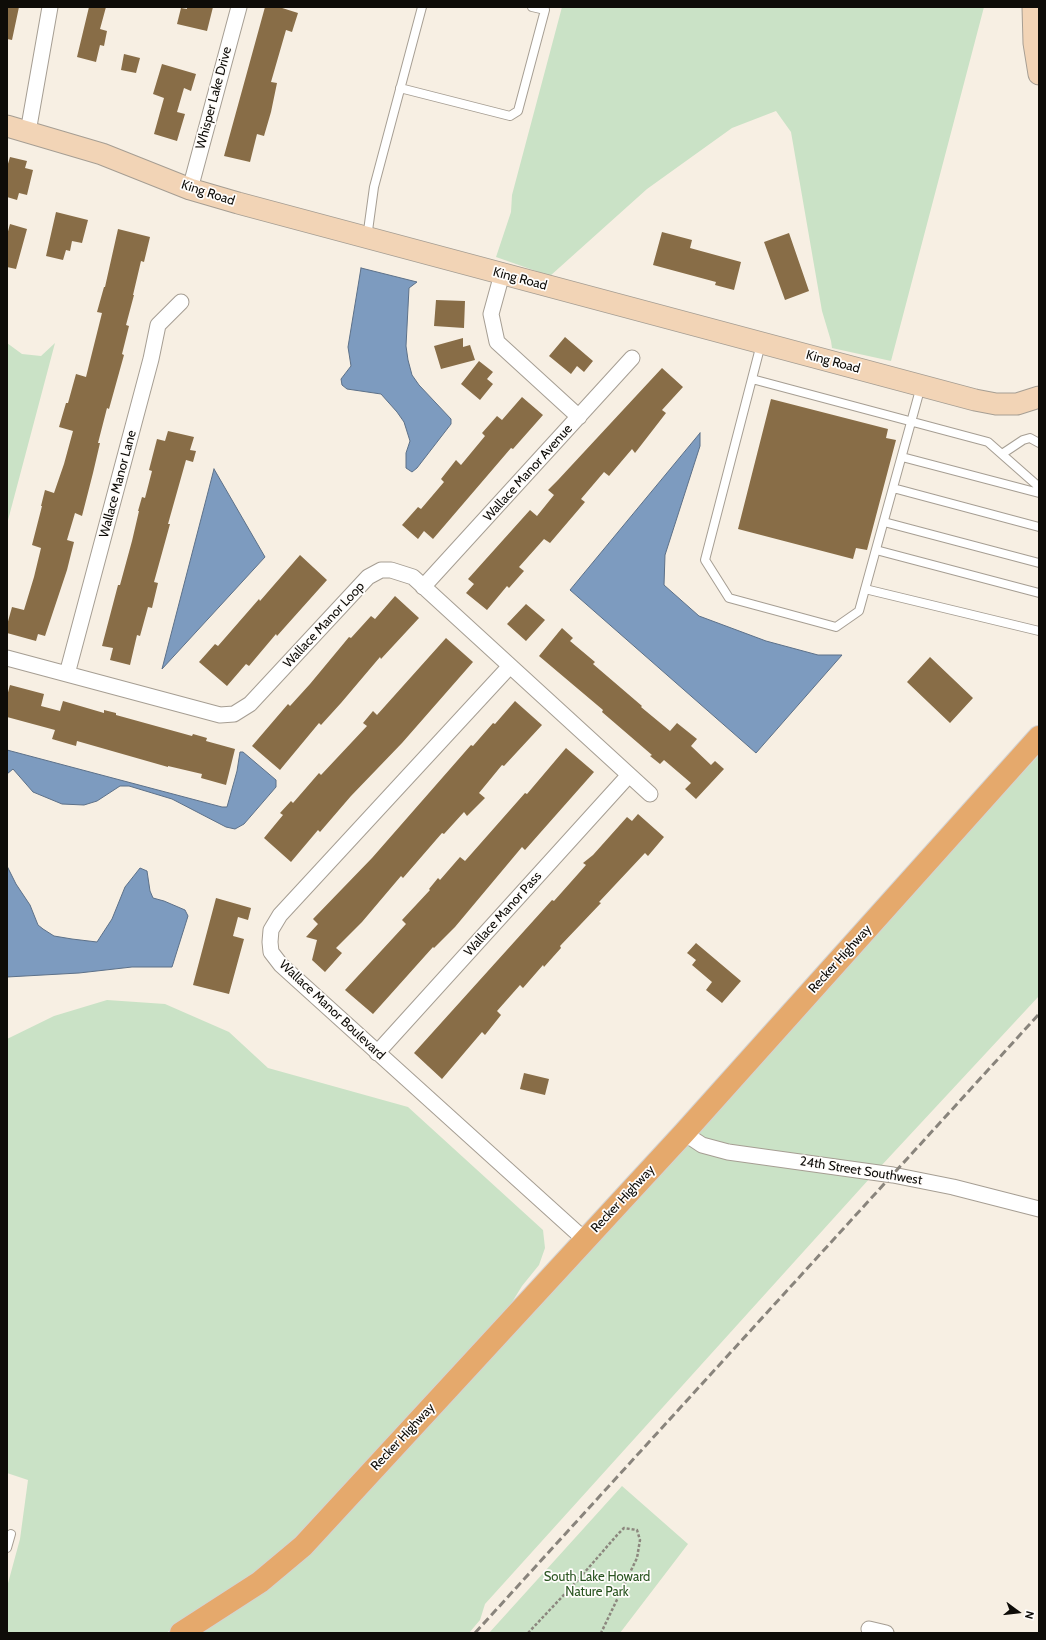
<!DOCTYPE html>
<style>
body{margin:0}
#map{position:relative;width:1046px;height:1640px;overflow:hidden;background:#f7efe3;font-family:Cabin,sans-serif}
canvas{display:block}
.frame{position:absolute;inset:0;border:8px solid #0e0c08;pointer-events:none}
.north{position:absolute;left:998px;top:1592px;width:40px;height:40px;-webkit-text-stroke:3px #fffdfb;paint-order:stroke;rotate:105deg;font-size:11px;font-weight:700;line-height:16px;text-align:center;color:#0e0c08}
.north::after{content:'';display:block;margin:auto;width:14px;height:18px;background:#0e0c08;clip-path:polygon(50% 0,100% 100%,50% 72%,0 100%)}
</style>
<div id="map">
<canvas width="1046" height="1640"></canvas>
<div class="frame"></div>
<div class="north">N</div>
</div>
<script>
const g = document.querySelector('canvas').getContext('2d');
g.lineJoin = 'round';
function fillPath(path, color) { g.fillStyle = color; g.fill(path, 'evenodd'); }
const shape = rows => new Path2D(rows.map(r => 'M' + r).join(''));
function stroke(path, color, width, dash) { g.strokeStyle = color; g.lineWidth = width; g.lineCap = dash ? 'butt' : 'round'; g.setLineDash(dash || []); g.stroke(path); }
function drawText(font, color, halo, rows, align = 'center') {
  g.font = font + ' Cabin,sans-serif'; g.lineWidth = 3.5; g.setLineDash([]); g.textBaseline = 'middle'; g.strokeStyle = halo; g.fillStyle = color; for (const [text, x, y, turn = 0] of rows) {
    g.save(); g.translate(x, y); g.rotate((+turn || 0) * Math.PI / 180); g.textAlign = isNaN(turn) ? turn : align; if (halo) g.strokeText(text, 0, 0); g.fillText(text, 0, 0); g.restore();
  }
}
const green = shape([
 [562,7,984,7,891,361,832,348,831,341,822,311,791,132,776,111,732,128,647,189,550,276,496,257,511,212,512,195],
 [7,343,22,354,41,356,55,343,7,524],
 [1039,755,1039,996,881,1166,729,1145,705,1139,695,1132,895,909],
 [107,1000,165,1004,229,1032,268,1068,408,1107,543,1230,545,1248,539,1265,522,1286,503,1317,297,1541,255,1577,166,1633,7,1633,7,1587,20,1539,28,1480,7,1473,7,1039,54,1016],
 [686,1142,870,1178,485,1604,480,1620,469,1633,195,1633,244,1602],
 [622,1486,688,1544,620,1633,489,1633]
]);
const water = shape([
 [361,268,417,282,409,288,406,346,408,360,412,375,419,385,451,419,451,424,417,468,412,472,406,468,406,453,410,441,404,422,397,412,381,394,347,389,342,385,341,379,351,366,348,347,361,268],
 [700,433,700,446,665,555,664,585,699,616,766,641,818,655,842,655,756,753,570,590,700,433],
 [214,469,265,557,162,669,214,469],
 [7,750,222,807,227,807,237,771,240,752,243,752,276,780,276,787,244,824,235,829,226,827,172,799,129,786,120,786,97,801,84,805,62,804,33,792,13,769,7,774,7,750],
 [7,866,16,884,30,905,38,925,43,929,54,936,72,939,97,942,112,919,125,887,140,868,147,871,150,891,153,898,164,901,185,910,188,916,172,967,132,967,79,973,7,977,7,866]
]);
const building = shape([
 [7,7,19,7,12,40,7,39],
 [89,7,106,7,100,29,107,31,104,46,100,45,96,62,77,57],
 [187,7,213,7,207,31,177,24,181,8,187,9],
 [265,7,279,7,298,13,292,32,286,30,271,82,277,83,271,112,264,136,257,134,250,162,224,156],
 [124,54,140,58,136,73,121,70],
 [162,64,196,74,191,91,184,88,177,112,185,114,177,141,154,134,164,98,153,94],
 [10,157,27,161,25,168,33,170,27,195,19,193,17,200,7,197,7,167],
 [56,212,88,220,82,243,72,241,70,251,66,250,63,260,46,256],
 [10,224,27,229,16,269,7,267,7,235],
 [118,229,150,237,144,262,141,261,133,295,134,295,126,325,129,326,122,354,124,355,109,409,107,408,98,443,100,443,93,473,82,516,75,513,67,540,74,542,67,570,45,636,38,634,36,641,7,633,7,625,12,607,24,610,34,577,41,548,32,545,42,506,41,506,45,490,54,493,64,464,73,431,59,427,66,403,68,403,76,374,86,377,102,313,97,312,104,287,105,287],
 [662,232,692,240,690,248,741,262,734,290,715,285,716,282,653,265],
 [789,233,809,291,785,300,764,242],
 [436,300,465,301,464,328,434,326],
 [565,337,593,361,584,372,577,366,571,374,549,356],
 [463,338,463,347,470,345,475,360,441,369,434,346],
 [479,361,493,372,487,379,493,384,480,400,461,384],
 [662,368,683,387,662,410,666,413,635,453,632,449,609,476,604,472,581,499,585,502,550,543,544,539,519,567,524,571,509,588,507,586,487,610,466,593,474,584,468,579,530,510,537,516,554,495,548,490,558,480],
 [522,397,543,415,513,449,511,448,433,539,424,531,418,539,402,525,418,507,421,509,444,482,441,479,456,460,461,465,485,436,482,433,497,416,502,420],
 [771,399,888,429,886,438,896,440,867,550,856,548,853,559,738,529],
 [168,431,194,437,190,450,196,451,193,462,186,460,168,524,170,524,154,582,158,583,152,608,148,607,140,636,137,635,130,665,110,660,113,648,102,646,118,585,120,585,132,541,139,511,138,511,142,497,145,498,152,471,149,470,157,439,165,441],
 [300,555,327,580,285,627,277,636,276,634,249,666,246,664,227,686,199,662,215,644,218,646,259,599,260,601],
 [395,596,419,618,381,659,380,657,341,703,321,725,319,723,280,770,252,746,288,704,290,706,310,684,349,637,351,638,371,616,375,619],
 [526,604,545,620,526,641,507,624],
 [562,628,573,638,570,641,595,662,593,664,642,706,641,707,670,731,677,723,697,739,691,746,711,765,715,761,724,769,696,799,685,789,691,783,664,760,660,764,650,756,652,755,602,712,603,710,539,656],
 [446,638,473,662,402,743,351,796,320,832,318,830,291,862,264,838,283,815,280,813,291,801,293,803,319,773,321,775,367,726,363,723,373,711,377,715],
 [930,657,973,698,950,723,907,682],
 [10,685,44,694,41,706,60,711,63,701,104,713,104,710,116,713,116,715,192,736,193,734,207,738,206,741,235,749,226,785,201,778,202,774,168,766,168,767,77,741,76,746,52,739,55,730,7,717,7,696],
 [515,701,542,725,504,766,502,765,479,793,485,798,467,816,464,812,444,834,442,833,403,878,401,876,362,922,336,948,342,953,325,972,312,960,317,940,306,937,318,924,313,919,372,858,471,745,473,746,493,723,495,724],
 [566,748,594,772,525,850,522,847,455,927,434,948,433,947,373,1014,345,990,406,924,402,920,430,890,429,889,438,878,440,880,460,857,465,861,525,793,527,794],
 [638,814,664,837,648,856,645,853,599,902,601,903,560,946,561,948,544,967,543,965,523,988,520,985,497,1011,501,1015,485,1035,482,1032,442,1079,414,1053,552,900,554,901,586,865,583,863,593,855,627,817,632,821],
 [216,898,251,908,248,920,238,917,233,936,244,939,229,994,193,985],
 [696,943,741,981,722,1003,706,990,712,982,692,965,696,960,687,953],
 [524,1073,549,1079,545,1095,520,1089]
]);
const path = shape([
 [528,1633,577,1581,618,1534,624,1528,637,1530,640,1540,637,1558,601,1633]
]);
const lane = shape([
 [400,88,510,116,518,111,545,10,532,7],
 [367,238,374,187,422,7],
 [761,344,705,560,729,598,836,627,859,611,921,386],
 [752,379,988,442,1039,487],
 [1002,454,1023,440,1030,438,1039,443],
 [902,457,1039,493],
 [893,488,1039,527],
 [884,522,1039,563],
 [876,550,1039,593],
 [865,589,1039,631],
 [7,1548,11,1534]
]);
const street = shape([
 [28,132,50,7],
 [190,189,239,7],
 [502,274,491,314,497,342,579,417],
 [423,587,632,358],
 [7,658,220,715,234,714,250,704,368,577,381,570,391,570,413,577,650,794],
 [510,666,280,915,271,930,270,942,271,952,281,965,585,1240],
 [67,674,151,359,158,325,181,302],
 [377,1053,629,775],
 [684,1133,702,1145,728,1152,893,1175,953,1187,1039,1209],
 [869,1629,886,1633]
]);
const secondary = shape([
 [1033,7,1034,43,1039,74],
 [7,126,102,154,190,189,238,203,975,400,996,404,1017,404,1039,397]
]);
const primary = shape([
 [181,1633,260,1582,303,1546,684,1133,1039,737]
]);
const rail = shape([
 [475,1633,1039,1014]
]);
const streetNames = [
 ["Whisper Lake Drive",214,98,-75],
 ["King Road",208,193,18],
 ["King Road",520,279,15],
 ["King Road",833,362,15],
 ["Wallace Manor Avenue",528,473,-48],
 ["Wallace Manor Lane",118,484,-75],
 ["Wallace Manor Loop",324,625,-47],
 ["Wallace Manor Pass",503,914,-48],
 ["Recker Highway",840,959,-48],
 ["Wallace Manor Boulevard",332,1010,43],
 ["24th Street Southwest",861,1171,9],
 ["Recker Highway",623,1199,-47],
 ["Recker Highway",403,1437,-47]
];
const parkNames = [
 ["South Lake Howard",597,1577],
 ["Nature Park",597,1592]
];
fillPath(green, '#cae2c6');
fillPath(water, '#7d9bbf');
stroke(water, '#5c7088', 1);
fillPath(building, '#886d47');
stroke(lane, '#a69e93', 10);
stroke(street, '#a69e93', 17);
stroke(secondary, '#a69e93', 23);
stroke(primary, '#d4d3d3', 24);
stroke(path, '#8c877e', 2.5, [3, 2]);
stroke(lane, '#fff', 8);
stroke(street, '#fff', 15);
stroke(secondary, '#f2d4b6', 21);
stroke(primary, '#e5a96c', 22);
stroke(rail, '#89847c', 3, [8, 4]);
drawText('13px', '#0e0c08', '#fffdfb', streetNames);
drawText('13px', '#295420', '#fffdfb', parkNames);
</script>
